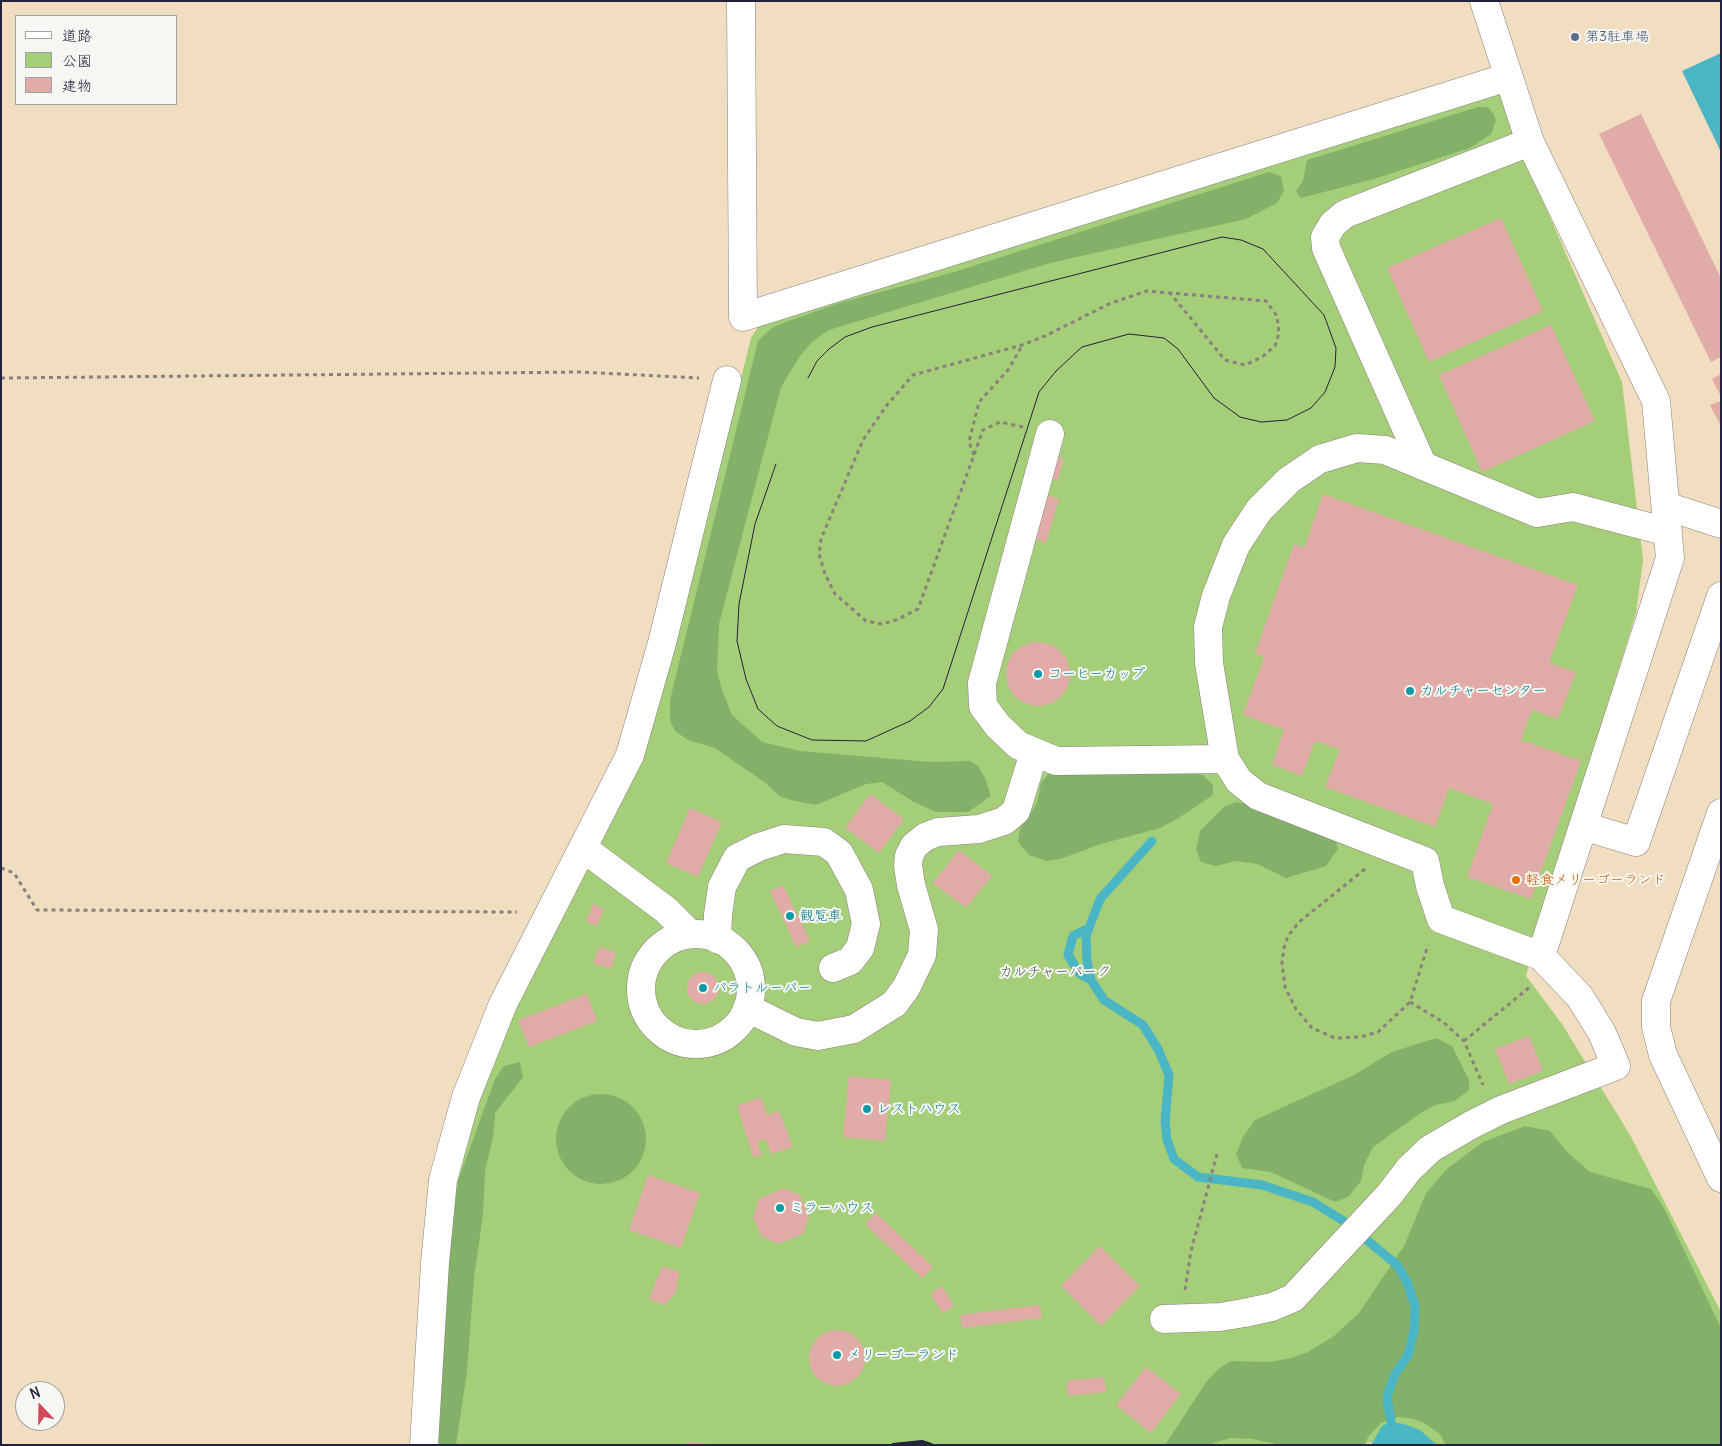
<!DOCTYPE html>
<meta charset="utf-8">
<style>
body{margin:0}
#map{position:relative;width:1722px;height:1446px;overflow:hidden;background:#f1ddbf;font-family:Delius,"Klee One",sans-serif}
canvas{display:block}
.frame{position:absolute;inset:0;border:2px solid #22223b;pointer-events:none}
.legend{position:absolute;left:15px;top:15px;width:162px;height:90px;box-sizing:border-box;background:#f6f6f2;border:1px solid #a1a1a9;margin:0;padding:6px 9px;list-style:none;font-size:15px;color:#22223b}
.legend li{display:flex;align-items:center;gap:10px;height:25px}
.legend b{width:25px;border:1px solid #a1a1a9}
.north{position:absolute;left:15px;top:1381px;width:50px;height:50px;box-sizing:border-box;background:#f6f6f2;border:1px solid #a1a1a9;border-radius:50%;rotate:339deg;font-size:14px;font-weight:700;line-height:20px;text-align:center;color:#22223b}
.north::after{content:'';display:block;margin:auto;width:18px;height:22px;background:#d1495b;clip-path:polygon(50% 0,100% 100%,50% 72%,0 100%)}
</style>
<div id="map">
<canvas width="1722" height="1446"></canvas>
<div class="frame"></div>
<ul class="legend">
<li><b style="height:6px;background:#fff"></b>道路</li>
<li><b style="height:14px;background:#a5ce79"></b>公園</li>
<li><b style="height:14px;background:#e1aca7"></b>建物</li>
</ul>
<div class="north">N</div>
</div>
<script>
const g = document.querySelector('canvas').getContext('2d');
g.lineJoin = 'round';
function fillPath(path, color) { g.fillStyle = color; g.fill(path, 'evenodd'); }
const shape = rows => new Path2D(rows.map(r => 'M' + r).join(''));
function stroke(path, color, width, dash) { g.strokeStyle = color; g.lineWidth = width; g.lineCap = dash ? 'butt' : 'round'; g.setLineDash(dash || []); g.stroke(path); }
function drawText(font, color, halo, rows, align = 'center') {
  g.font = font + ' Delius,"Klee One",sans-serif'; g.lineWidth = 4; g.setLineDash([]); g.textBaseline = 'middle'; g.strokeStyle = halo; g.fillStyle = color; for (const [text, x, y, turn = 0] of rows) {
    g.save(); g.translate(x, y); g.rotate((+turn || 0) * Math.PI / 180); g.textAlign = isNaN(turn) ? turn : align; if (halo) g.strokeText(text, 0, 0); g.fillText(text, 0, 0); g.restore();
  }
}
const green = shape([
 [1504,87,1542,199,1622,382,1643,560,1636,613,1544,909,1526,976,1562,1024,1630,1135,1721,1312,1721,1445,1425,1445,1410,1439,1345,1445,431,1445,452,1176,480,1087,527,975,600,835,659,707,751,338,758,327]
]);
const forest = shape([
 [1478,107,1488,107,1493,113,1496,120,1491,134,1470,148,1374,179,1301,198,1296,191,1303,181,1307,160],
 [1269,172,1281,176,1284,191,1277,203,1246,219,1050,263,829,330,813,341,800,356,781,387,719,624,717,672,722,690,732,715,762,742,800,751,930,762,970,761,978,766,985,778,991,796,968,812,936,812,914,802,882,782,866,784,816,805,795,801,779,796,767,784,715,748,688,740,675,731,670,720,670,700,758,341,766,333,775,326,836,304,954,272],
 [1179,770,1203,775,1213,785,1213,795,1177,819,1160,828,1101,844,1060,859,1046,861,1029,855,1018,842,1020,829,1037,803,1041,783,1049,773],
 [1236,802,1246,804,1335,837,1338,849,1326,866,1286,878,1257,864,1236,861,1216,866,1201,862,1196,850,1200,831,1224,807],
 [1436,1038,1452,1046,1469,1080,1469,1090,1455,1101,1436,1105,1422,1112,1373,1147,1364,1165,1361,1181,1348,1197,1335,1202,1271,1172,1242,1168,1236,1154,1243,1137,1255,1120,1354,1075,1392,1052],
 [520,1062,523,1077,495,1113,493,1137,485,1171,483,1214,474,1278,467,1371,456,1445,439,1445,437,1430,443,1272,452,1230,458,1181,495,1079,504,1066],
 '556 1139a45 45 0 1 1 90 0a45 45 0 1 1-90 0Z',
 [1525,1126,1550,1131,1568,1153,1590,1172,1651,1189,1664,1208,1721,1328,1721,1445,1446,1445,1440,1434,1424,1423,1414,1419,1398,1417,1381,1423,1368,1437,1365,1445,1281,1445,1252,1439,1230,1438,1208,1445,1165,1445,1207,1381,1217,1370,1231,1361,1269,1362,1292,1358,1308,1352,1334,1336,1359,1313,1404,1246,1426,1193,1448,1168,1483,1142]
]);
const water = shape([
 [1721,53,1721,152,1682,71],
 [1391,1422,1404,1424,1420,1430,1437,1445,1371,1445,1382,1426]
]);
const stream = shape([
 [1152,841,1100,899,1086,936,1087,961,1091,980,1104,1000,1143,1025,1158,1049,1169,1075,1165,1121,1167,1140,1174,1159,1198,1177,1262,1185,1313,1202,1345,1222,1397,1265,1407,1282,1415,1306,1414,1331,1408,1355,1394,1376,1387,1397,1391,1422],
 [1087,929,1073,936,1068,955,1080,974,1091,980]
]);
const building = shape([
 [1641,114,1721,278,1721,357,1711,362,1599,134],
 [1501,218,1543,311,1429,362,1387,268],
 [1551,325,1595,421,1482,472,1439,375],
 [1721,374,1721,397,1712,379],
 [1721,401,1721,426,1710,405],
 [1055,457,1064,459,1057,481,1049,478],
 [1043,494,1059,499,1046,543,1030,538],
 [1323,494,1578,585,1549,663,1576,672,1558,719,1532,710,1521,740,1581,761,1531,899,1467,877,1493,804,1449,788,1435,827,1325,787,1340,749,1315,741,1302,776,1272,765,1284,730,1243,715,1264,657,1255,653,1294,544,1304,548],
 '1006 674a32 32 0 1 1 64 0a32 32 0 1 1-64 0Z',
 [870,794,904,819,879,853,845,828],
 [690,808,722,822,698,877,666,863],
 [959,850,992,876,966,908,933,883],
 [783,885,810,941,796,947,770,891],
 [593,904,604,909,597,926,586,922],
 [599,947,616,952,611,969,593,963],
 '687 988a16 16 0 1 1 32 0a16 16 0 1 1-32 0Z',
 [587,994,597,1021,529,1047,518,1020],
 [1529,1036,1543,1071,1509,1084,1495,1049],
 [849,1076,891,1080,885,1141,843,1137],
 [761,1097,767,1115,779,1111,793,1147,771,1154,766,1139,757,1142,762,1155,753,1157,737,1106],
 [648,1175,700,1193,681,1248,629,1230],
 [784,1188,800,1195,809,1217,803,1234,778,1244,761,1236,753,1217,759,1199],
 [876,1213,933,1267,922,1278,865,1224],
 [1100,1246,1140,1286,1101,1326,1061,1286],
 [662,1266,679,1272,676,1292,665,1305,649,1299],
 [942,1286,954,1306,943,1313,930,1294],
 [1040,1305,1042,1318,962,1328,960,1315],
 '809 1358a28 28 0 1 1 56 0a28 28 0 1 1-56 0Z',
 [1146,1367,1181,1394,1151,1433,1116,1405],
 [1104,1377,1106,1392,1068,1396,1066,1381],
 [689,1442,703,1443,708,1445,683,1445]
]);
const path = shape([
 [1,378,580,372,699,378],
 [1023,427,1000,422,983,430,918,609,896,620,882,624,866,621,835,594,825,574,819,554,821,539,863,440,887,405,913,375,1022,345,1045,336,1111,303,1147,291,1170,293,1266,301,1277,316,1279,333,1275,346,1262,357,1245,365,1225,360,1170,293],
 [974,455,969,442,979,402,1008,370,1022,346],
 [1,868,14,873,37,910,517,912],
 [1365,869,1299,922,1288,936,1284,948,1282,964,1285,987,1296,1009,1312,1028,1335,1038,1360,1037,1378,1032,1410,1002,1428,945],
 [1410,1002,1443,1022,1464,1041,1483,1085],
 [1464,1041,1531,986],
 [1185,1290,1191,1251,1217,1154]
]);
const minor = shape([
 [741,1,743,317,1508,77],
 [1484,1,1530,142,1656,401,1670,558,1541,956],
 [1050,434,982,683,983,706,998,726,1018,745,1056,761,1225,759],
 [1423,466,1326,248,1325,237,1333,224,1345,214,1530,142],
 [1666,506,1721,524],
 [1721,813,1656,1001,1656,1027,1663,1055,1721,1178],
 [1583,826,1636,842,1721,596],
 [583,848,666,910,690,934],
 '641 989a55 55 0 1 1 110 0a55 55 0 1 1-110 0Z',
 [717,939,718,915,722,887,737,858,759,847,784,839,824,842,839,853,859,890,866,924,860,948,850,961,833,968],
 [747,1008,796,1032,818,1036,854,1029,894,1004,906,988,922,955,924,930,911,885,908,866,909,856,914,846,925,837,938,832,979,829,1004,821,1016,811,1034,753],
 [1164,1319,1220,1317,1244,1313,1272,1307,1293,1298,1389,1195,1409,1169,1430,1149,1471,1125,1501,1110,1616,1066,1602,1033,1580,997,1541,956,1441,919,1430,886,1425,861,1258,796,1239,781,1225,759,1209,663,1208,627,1216,596,1236,545,1259,510,1289,480,1320,459,1357,448,1385,450,1537,513,1573,507,1668,532],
 [424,1445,435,1263,443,1180,466,1097,503,1004,630,755,662,643,727,380]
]);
const tram = shape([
 [776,464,755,524,739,604,737,641,746,679,758,709,777,726,812,740,866,741,910,721,929,707,943,689,1039,392,1056,371,1082,347,1129,334,1164,338,1178,349,1214,398,1240,417,1261,422,1287,420,1311,408,1325,392,1335,367,1336,348,1324,315,1263,249,1241,240,1222,237,872,327,845,337,829,349,817,361,808,378]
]);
const rail = shape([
 [893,1445,922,1442,931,1445]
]);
const markers = [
 [1575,37,5,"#5c6f8a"],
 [1038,674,5,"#0f9aa8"],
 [1410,691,5,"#0f9aa8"],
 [1516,880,5,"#e8710a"],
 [790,916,5,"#0f9aa8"],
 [703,988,5,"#0f9aa8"],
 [867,1109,5,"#0f9aa8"],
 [780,1208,5,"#0f9aa8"],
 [837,1355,5,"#0f9aa8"]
];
const serviceNames = [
 ["第3駐車場",1585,37]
];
const cultureNames = [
 ["コーヒーカップ",1048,674],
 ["カルチャーセンター",1420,691],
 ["観覧車",800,916],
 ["パラトルーパー",713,988],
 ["レストハウス",877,1109],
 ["ミラーハウス",790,1208],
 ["メリーゴーランド",847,1355]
];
const foodNames = [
 ["軽食メリーゴーランド",1526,880]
];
const parkNames = [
 ["カルチャーパーク",1055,972]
];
fillPath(green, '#a5ce79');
fillPath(forest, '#84b169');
fillPath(water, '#49b5c5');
stroke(stream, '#49b5c5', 9);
fillPath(building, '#e1aca7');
stroke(minor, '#8a807d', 29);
stroke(path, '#8a807d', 3, [4, 4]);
stroke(minor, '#fff', 28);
stroke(tram, '#22223b', 1);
stroke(rail, '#22223b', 4);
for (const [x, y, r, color] of markers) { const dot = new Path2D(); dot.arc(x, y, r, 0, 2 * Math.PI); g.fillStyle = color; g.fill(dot); stroke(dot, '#f6f6f2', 2); }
drawText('14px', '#4e5e75', '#f6f6f2', serviceNames, 'left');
drawText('14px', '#0d838f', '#f6f6f2', cultureNames, 'left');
drawText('14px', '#c56008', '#f6f6f2', foodNames, 'left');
drawText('14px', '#49564e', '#f6f6f2', parkNames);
</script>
